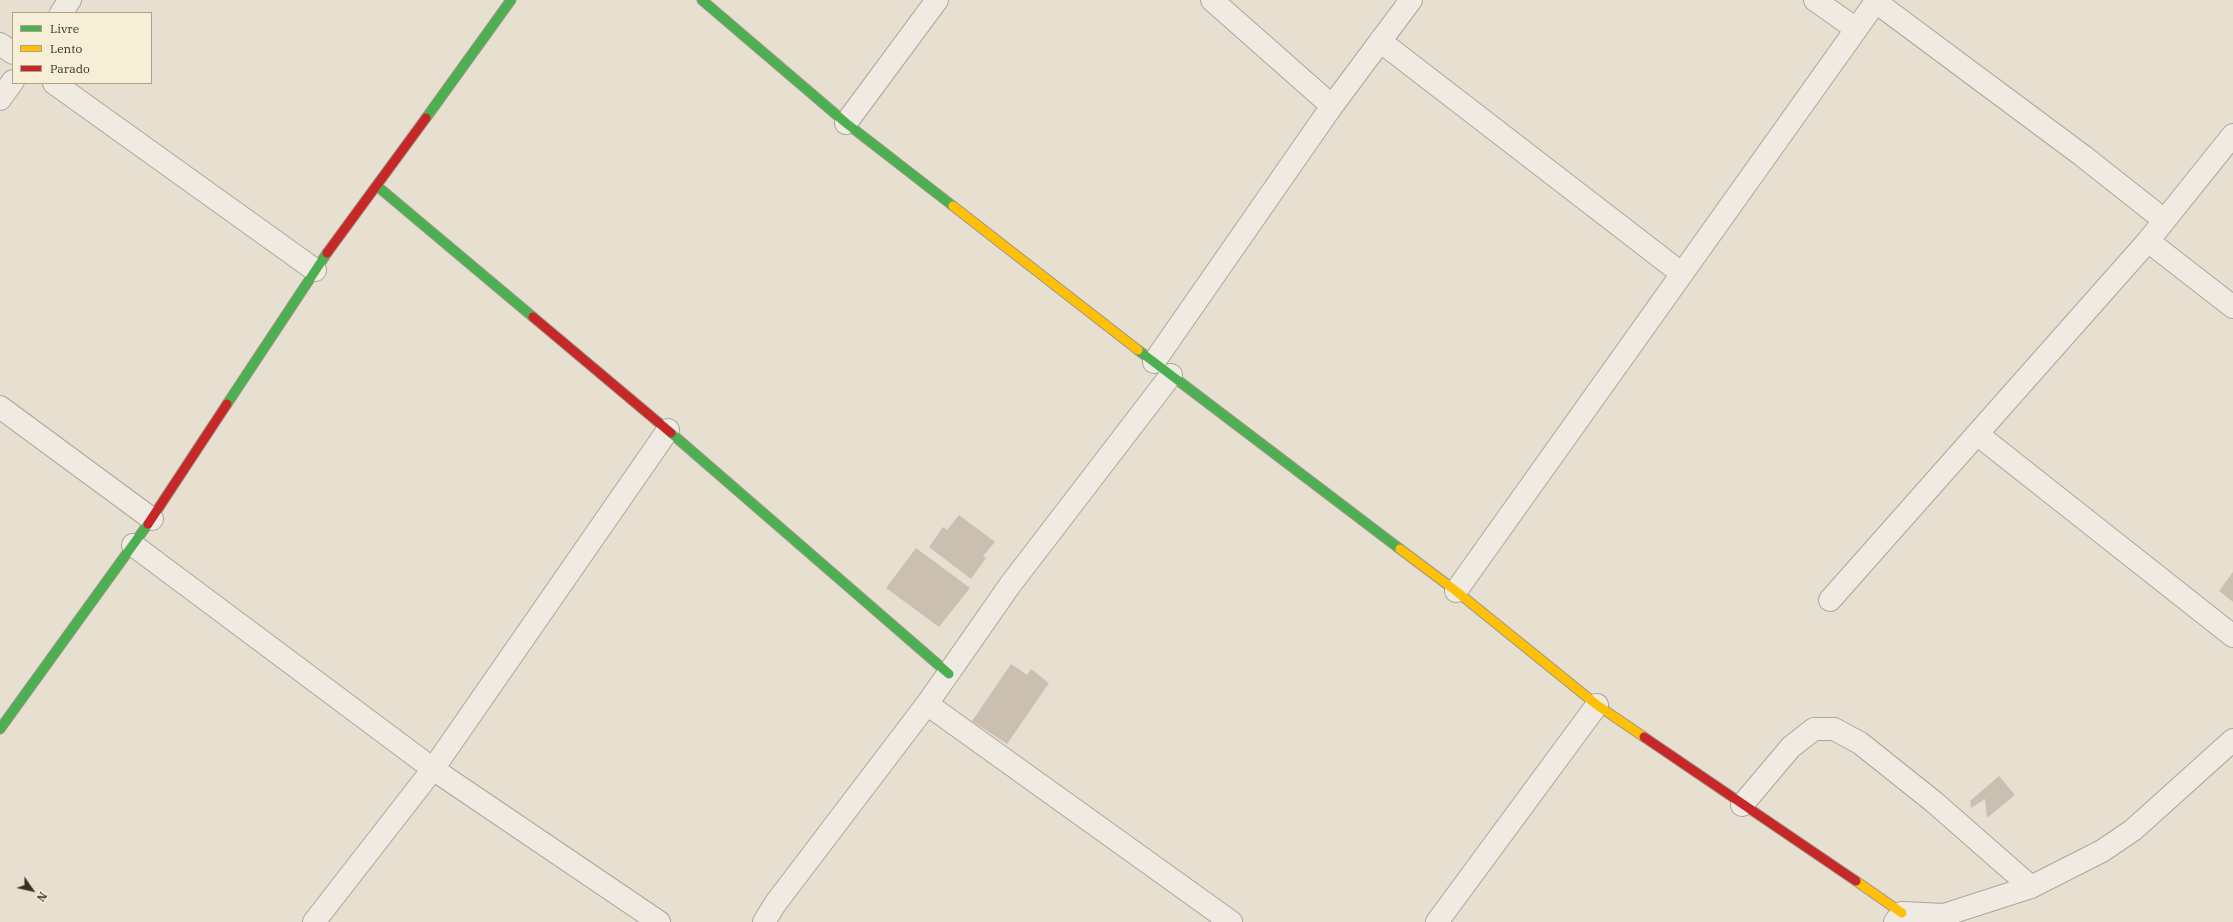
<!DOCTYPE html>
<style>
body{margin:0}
#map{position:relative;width:2233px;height:922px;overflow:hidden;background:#e7e0d1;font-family:"IBM Plex Serif",serif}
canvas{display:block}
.legend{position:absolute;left:12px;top:12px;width:140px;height:72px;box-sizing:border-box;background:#f7eed8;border:1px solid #ada18e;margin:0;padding:5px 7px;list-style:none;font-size:12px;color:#3d2e20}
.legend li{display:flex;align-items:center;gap:8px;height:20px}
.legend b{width:20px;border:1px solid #ada18e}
.north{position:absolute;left:12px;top:870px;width:40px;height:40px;-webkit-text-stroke:3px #f7eed8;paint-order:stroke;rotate:124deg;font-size:11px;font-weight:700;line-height:16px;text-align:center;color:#3d2e20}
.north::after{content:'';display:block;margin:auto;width:14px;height:18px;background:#3d2e20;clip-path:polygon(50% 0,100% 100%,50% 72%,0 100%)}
</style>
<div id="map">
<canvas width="2233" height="922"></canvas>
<ul class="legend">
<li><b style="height:5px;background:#4caf50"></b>Livre</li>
<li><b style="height:5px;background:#ffc107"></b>Lento</li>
<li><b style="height:5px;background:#c62828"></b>Parado</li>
</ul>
<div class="north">N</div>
</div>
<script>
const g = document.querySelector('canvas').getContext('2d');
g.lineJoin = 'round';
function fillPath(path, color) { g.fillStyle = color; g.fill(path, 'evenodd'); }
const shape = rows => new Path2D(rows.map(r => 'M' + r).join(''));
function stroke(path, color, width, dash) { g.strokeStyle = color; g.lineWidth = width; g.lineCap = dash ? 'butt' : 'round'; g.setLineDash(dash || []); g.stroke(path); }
const building = shape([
 [959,515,995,542,983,556,986,558,971,579,929,547,943,527,947,530],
 [916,548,970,588,939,627,886,588],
 [2233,572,2233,602,2219,591],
 [1011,664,1027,675,1031,669,1049,683,1007,744,972,721],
 [1999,776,2015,795,1987,818,1985,799,1971,808,1970,801]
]);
const street = shape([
 [1212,0,1332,106],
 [1815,0,1856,29],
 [1876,2,2083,156,2164,220],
 [61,13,70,0],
 [1380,41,1681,273],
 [0,44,13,53],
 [54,83,315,270],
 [0,99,13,81],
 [846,123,937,0],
 [2148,241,2233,307],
 [1154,362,1332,106,1411,0],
 [0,407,152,519],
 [1977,434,2233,636],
 [133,545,433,769,659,922],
 [1456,591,1877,0],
 [1830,600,2148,241,2233,135],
 [927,704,1231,922],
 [1742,805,1791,747,1814,729,1834,729,1860,743,1934,802,2031,887],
 [314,922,433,769,668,430],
 [764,922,775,904,927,704,1010,585,1171,375],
 [1437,922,1597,705],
 [1895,922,1902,913,1944,915,2031,887,2102,851,2133,830,2233,740]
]);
const fast = shape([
 [702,0,846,123,953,206],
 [426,118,511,0],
 [377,186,533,317],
 [1138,350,1400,549],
 [227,404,327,253],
 [671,433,949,674],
 [0,729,148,524]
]);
const slow = shape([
 [953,206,1138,350],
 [1400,549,1456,591,1597,705,1644,737],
 [1856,881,1902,913]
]);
const jam = shape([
 [327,253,426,118],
 [533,317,671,433],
 [148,524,227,404],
 [1644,737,1856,881]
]);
fillPath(building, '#cbbfb2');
stroke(street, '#ada599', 24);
stroke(fast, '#9c958a', 11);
stroke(slow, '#9c958a', 11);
stroke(jam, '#9c958a', 11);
stroke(street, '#efebe3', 22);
stroke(fast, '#4caf50', 9);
stroke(slow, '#ffc107', 9);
stroke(jam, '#c62828', 9);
</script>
